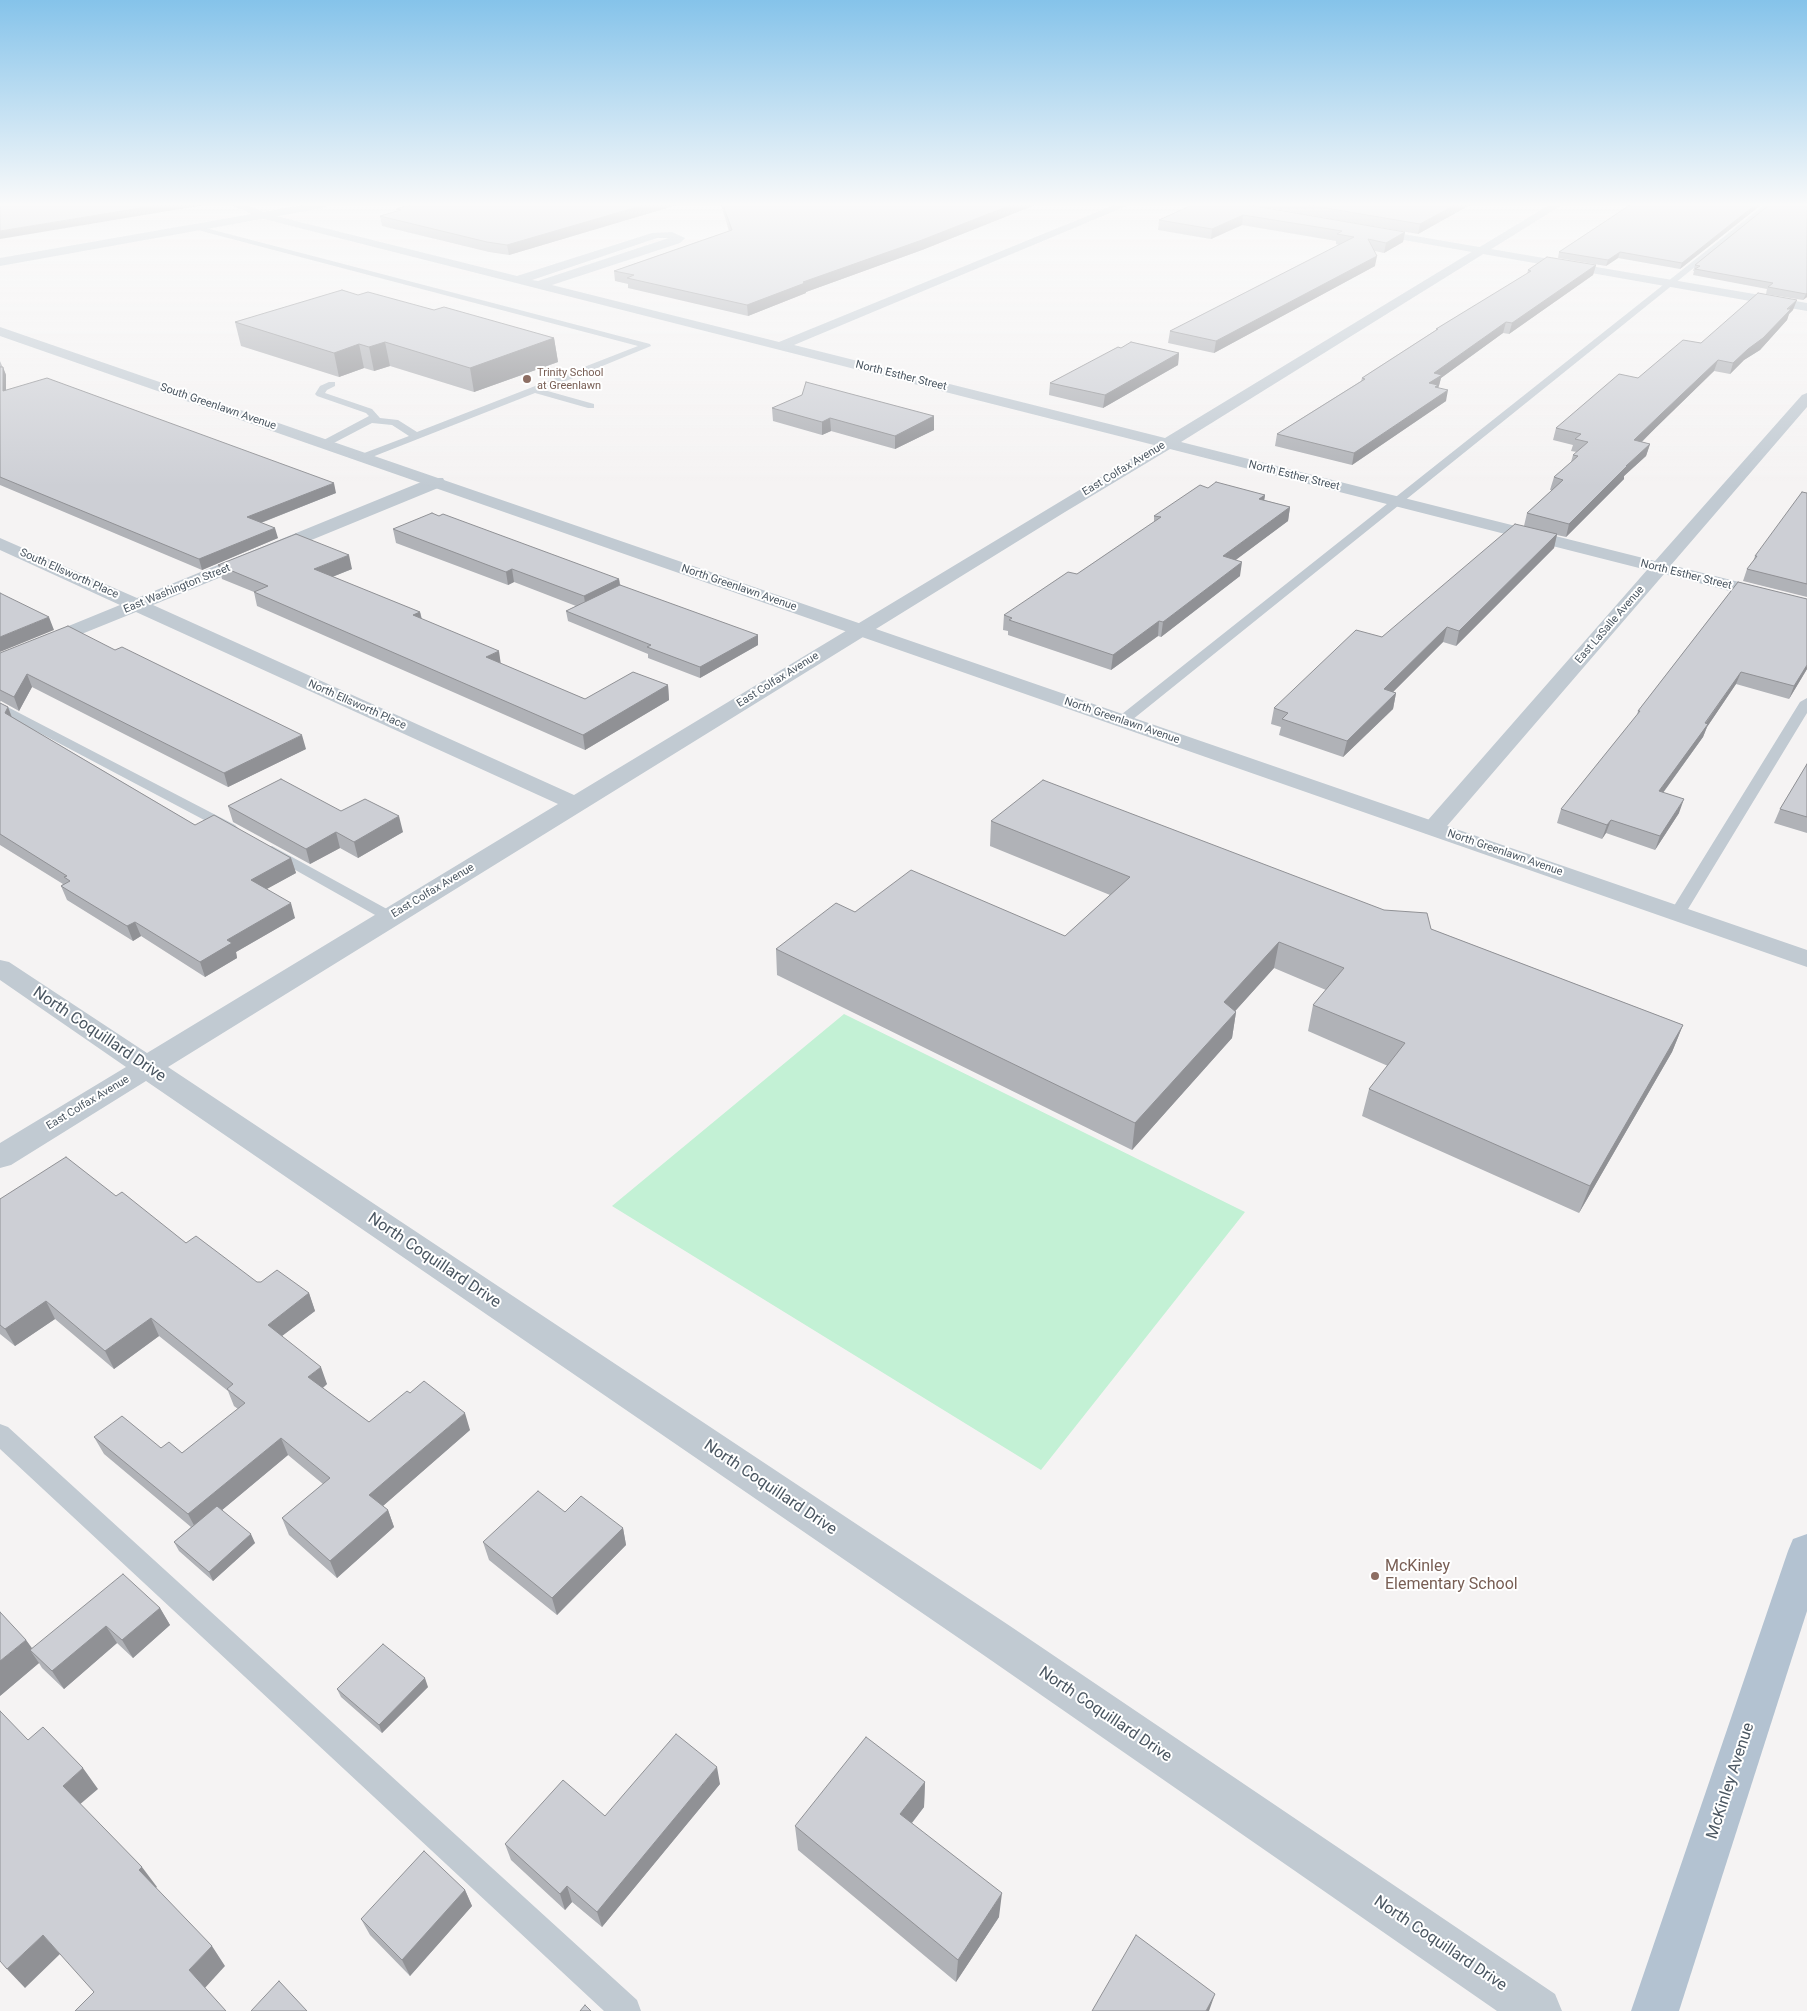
<!DOCTYPE html>
<style>
body{margin:0}
canvas{display:block;background:#f5f3f3}
</style>
<canvas width="1807" height="2011"></canvas>
<script>
const g = document.querySelector('canvas').getContext('2d');
g.lineJoin = 'round';
function fillPath(path, color) { g.fillStyle = color; g.fill(path, 'evenodd'); }
const shape = rows => new Path2D(rows.map(r => 'M' + r).join(''));
function stroke(path, color, width, dash) { g.strokeStyle = color; g.lineWidth = width; g.lineCap = dash ? 'butt' : 'round'; g.setLineDash(dash || []); g.stroke(path); }
function drawText(font, color, halo, rows, align = 'center') {
  g.font = font + ' Roboto,sans-serif'; g.lineWidth = 4; g.setLineDash([]); g.textBaseline = 'middle'; g.strokeStyle = halo; g.fillStyle = color; for (const [text, x, y, turn = 0] of rows) {
    g.save(); g.translate(x, y); g.rotate((+turn || 0) * Math.PI / 180); g.textAlign = isNaN(turn) ? turn : align; if (halo) g.strokeText(text, 0, 0); g.fillText(text, 0, 0); g.restore();
  }
}
const green = shape([
 [844,1014,1245,1212,1041,1470,612,1206]
]);
const service = shape([
 [1764,205,1772,205,1127,724,1117,724,1115,721,1117,718,1764,205],
 [194,225,650,344,651,346,544,390,594,404,594,408,588,408,535,393,367,459,359,459,358,457,359,455,409,436,392,425,372,423,328,446,320,446,320,442,369,416,366,413,317,396,315,394,320,386,329,382,335,382,335,386,327,390,325,393,372,409,380,418,398,420,417,432,638,346,194,229,194,225],
 [1807,698,1807,713,1685,914,1683,917,1677,919,1671,917,1669,914,1800,702,1807,698],
 [0,703,235,825,238,828,235,831,230,833,225,831,0,712,0,703],
 [272,846,396,914,398,917,396,920,390,922,384,920,267,854,264,851,267,848,272,846],
 [0,1424,8,1427,637,2000,641,2011,604,2011,0,1449,0,1424]
]);
const minor = shape([
 [232,205,247,205,268,214,517,276,652,233,672,232,685,238,680,243,552,285,779,342,1114,205,1129,205,794,345,1165,438,1549,205,1562,205,1181,442,1655,561,1802,395,1807,393,1807,407,1671,565,1807,599,1807,611,1664,574,1441,833,1433,835,1425,833,1421,828,1647,570,1170,449,1065,512,168,1067,1010,1626,1555,1994,1562,2011,1497,2011,982,1654,146,1081,11,1165,0,1168,0,1143,126,1067,0,980,0,960,9,962,147,1053,558,804,136,612,0,667,0,654,120,605,0,550,0,538,137,598,431,478,443,478,445,482,443,486,153,605,574,795,1154,445,260,218,232,205],
 [657,238,669,238,538,281,532,280,657,238]
]);
const tertiary = shape([
 [303,205,328,205,323,208,0,266,0,258,303,205],
 [1368,228,1807,303,1807,311,1364,233,1362,231,1364,229,1368,228],
 [0,327,1807,950,1807,967,0,336,0,327]
]);
const primary = shape([
 [1807,1534,1807,1611,1679,2011,1631,2011,1788,1551,1793,1539,1807,1534]
]);
const wall = shape([
 [410,205,677,205,509,255,489,252,382,226,380,216,397,211,396,209],
 [721,205,1035,205,922,250,806,292,806,293,748,316,628,288,628,284,615,281,614,271,729,231],
 [1192,205,1405,232,1403,242,1384,253,1375,251,1375,266,1214,353,1168,343,1170,331,1339,245,1336,244,1336,241,1242,225,1211,239,1158,230,1159,220],
 [1251,205,1470,205,1418,234],
 [1630,205,1761,205,1680,269,1618,258,1606,266,1558,258,1559,252],
 [1769,205,1807,297,1803,300,1766,294,1767,289,1693,275,1694,271,1693,271,1695,265],
 [1596,265,1593,275,1509,334,1503,333,1441,378,1439,386,1438,387,1446,401,1352,465,1275,446,1277,434,1361,381,1362,378,1436,330,1436,329,1527,274,1528,270],
 [358,295,434,310,554,338,558,362,474,392,390,366,374,371,364,368,339,377,241,346,235,322],
 [1793,310,1789,314,1787,320,1760,350,1744,360,1730,374,1714,371,1656,427,1642,442,1650,444,1646,456,1624,476,1624,479,1566,537,1557,535,1554,548,1456,646,1443,642,1393,692,1396,693,1393,709,1343,757,1279,735,1281,727,1271,724,1274,708,1382,637,1524,526,1527,513,1552,490,1550,490,1554,477,1571,462,1573,455,1577,452,1571,451,1573,445,1553,440,1556,428,1638,378,1701,343],
 [1121,348,1179,353,1178,365,1103,408,1049,395,1050,383],
 [0,361,6,375,6,390,336,493,261,523,278,538,202,570,0,485],
 [772,408,934,416,934,430,895,449,831,431,822,435,773,421],
 [1208,488,1265,495,1264,500,1290,507,1288,521,1235,560,1240,576,1161,637,1158,636,1111,670,1008,635,1008,631,1003,630,1004,615,1077,574,1154,522,1154,516],
 [1807,493,1807,597,1743,581,1747,569,1753,562,1755,556],
 [393,529,619,579,620,585,758,645,700,678,648,658,648,654,568,621,566,611,576,606,514,582,508,585,396,543],
 [218,565,352,569,332,577,420,612,422,619,501,664,585,699,668,685,669,700,585,750,257,606,254,592,222,579],
 [1738,582,1807,669,1789,699,1736,684,1707,727,1703,737,1663,793,1679,813,1655,850,1606,833,1602,839,1557,823,1561,809,1637,715,1638,711],
 [0,653,306,749,228,787,32,687,19,711,1,701,0,702],
 [0,703,8,707,12,717,195,825,291,858,296,873,266,889,295,918,236,952,237,958,205,977,141,936,133,941,67,900,61,886,63,884,0,845],
 [1807,764,1807,833,1774,823,1780,809],
 [228,806,341,811,403,832,358,858,340,848,310,864,233,822],
 [991,821,1431,929,1683,1025,1672,1052,1579,1213,1362,1116,1369,1089,1388,1066,1308,1031,1313,1005,1326,990,1274,968,1235,1011,1236,1012,1232,1038,1132,1150,777,975,776,949,855,912,1065,936,1110,895,990,846],
 [116,1196,186,1243,257,1282,309,1293,315,1311,282,1336,327,1384,323,1388,369,1422,470,1430,383,1506,388,1510,394,1527,337,1578,289,1535,282,1518,323,1484,288,1455,222,1510,255,1543,213,1581,179,1551,174,1542,191,1527,104,1454,94,1437,161,1448,182,1453,238,1409,234,1406,228,1391,159,1336,114,1369,55,1319,15,1346,0,1334,0,1199],
 [565,1512,623,1528,626,1545,557,1615,489,1560,483,1542],
 [160,1608,170,1625,133,1658,117,1643,64,1689,42,1668,39,1663,0,1696,26,1640,32,1648],
 [428,1687,382,1733,341,1697,337,1689],
 [925,1782,924,1807,912,1823,999,1917,956,1982,798,1850,795,1826],
 [720,1784,602,1927,572,1902,565,1910,511,1860,505,1844],
 [465,1890,472,1906,410,1976,370,1935,361,1919]
]);
const shadedWall = shape([
 [159,205,204,205,0,239,0,231],
 [644,205,677,205,509,255,507,245],
 [1011,205,1035,205,922,250,806,292,806,293,748,316,747,305,803,282],
 [1455,205,1470,205,1418,234,1420,224],
 [1755,205,1761,205,1680,269,1682,263],
 [1243,215,1242,225,1211,239,1212,229],
 [1405,232,1403,242,1384,253,1386,243],
 [1620,252,1618,258,1606,266,1608,260],
 [1377,256,1375,266,1214,353,1216,341],
 [1596,265,1593,275,1509,334,1512,323],
 [1807,293,1807,297,1803,300,1806,294],
 [1797,300,1793,310,1789,314,1787,320,1760,350,1744,360,1730,374,1733,363],
 [1506,322,1503,333,1441,378,1436,396,1429,383,1434,373],
 [554,338,558,362,474,392,470,368],
 [385,342,390,366,374,371,369,347],
 [359,344,364,368,339,377,334,353],
 [1179,353,1178,365,1103,408,1105,395],
 [1718,360,1714,371,1631,452,1634,440],
 [3,367,6,375,6,400,3,391],
 [1448,390,1446,401,1352,465,1354,453],
 [934,416,934,430,895,449,895,436],
 [830,418,831,431,822,435,822,422],
 [1650,444,1646,456,1624,476,1624,479,1566,537,1569,524,1626,466],
 [334,483,336,493,250,527,247,517],
 [1265,495,1263,508,1259,499],
 [1290,507,1288,521,1221,571,1223,556],
 [275,528,278,538,202,570,199,559],
 [1557,534,1554,548,1456,646,1459,631],
 [349,555,352,569,317,583,314,569],
 [1242,562,1240,576,1161,637,1163,622],
 [512,569,514,582,508,585,506,572],
 [619,579,621,592,586,610,584,596],
 [420,612,423,626,413,615],
 [49,617,54,630,0,652,0,637],
 [1159,621,1158,636,1111,670,1113,655],
 [1447,627,1443,642,1380,705,1384,689],
 [758,635,758,645,700,678,700,667],
 [499,651,501,665,486,657],
 [1807,665,1807,669,1789,699,1794,686],
 [1741,672,1736,684,1707,727,1703,737,1654,805,1659,791],
 [27,674,32,687,19,711,14,697],
 [668,685,669,700,585,750,583,735],
 [1396,693,1393,709,1343,757,1347,741],
 [8,707,13,721,5,713],
 [302,735,306,749,228,787,224,773],
 [1684,799,1679,813,1655,850,1660,836],
 [399,816,403,832,358,858,354,842],
 [1611,820,1606,833,1602,839,1607,825],
 [336,832,340,848,310,864,306,849],
 [291,858,296,873,256,895,251,880],
 [291,903,295,918,236,952,237,958,205,977,200,962,227,940],
 [135,922,141,936,133,941,127,926],
 [1279,942,1274,968,1219,1029,1224,1002],
 [1236,1012,1232,1038,1132,1150,1135,1123],
 [1683,1025,1672,1052,1579,1213,1590,1186],
 [309,1293,315,1311,274,1342,268,1325],
 [46,1301,55,1319,15,1346,5,1329],
 [151,1318,159,1336,114,1369,105,1351],
 [321,1367,327,1384,315,1394,308,1377],
 [465,1413,470,1430,376,1512,369,1495],
 [281,1438,288,1455,197,1531,188,1514],
 [388,1510,394,1527,337,1578,330,1561],
 [623,1528,626,1545,557,1615,552,1598],
 [251,1534,255,1543,213,1581,209,1572],
 [160,1608,170,1625,133,1658,122,1640],
 [106,1626,117,1643,64,1689,52,1671],
 [26,1640,40,1660,30,1650,39,1663,0,1696,0,1661],
 [425,1678,428,1687,382,1733,379,1725],
 [717,1767,720,1784,602,1927,597,1912],
 [83,1768,98,1789,78,1806,63,1786],
 [925,1782,924,1807,900,1838,900,1814],
 [142,1867,157,1887,153,1890,139,1870],
 [567,1886,572,1902,565,1910,560,1894],
 [465,1890,472,1906,410,1976,402,1960],
 [1002,1893,999,1917,956,1982,958,1960],
 [43,1935,60,1954,25,1988,7,1969],
 [212,1946,225,1966,204,1989,189,1970],
 [1215,1994,1209,2011,1206,2011]
]);
const building = shape([
 [0,205,159,205,0,231,0,205],
 [410,205,644,205,507,245,487,242,380,216,401,210,396,209,410,205],
 [723,205,1011,205,922,240,803,282,805,283,747,305,627,278,634,275,614,271,732,230,723,205],
 [1192,205,1249,205,1405,232,1386,243,1368,239,1377,256,1216,341,1170,331,1354,237,1337,234,1342,231,1243,215,1212,229,1159,220,1192,205],
 [1308,205,1455,205,1420,224,1308,205],
 [1630,205,1755,205,1682,263,1620,252,1608,260,1559,252,1630,205],
 [1769,205,1807,205,1807,293,1806,294,1768,287,1773,283,1695,269,1700,266,1695,265,1769,205],
 [1547,257,1596,265,1512,323,1506,322,1434,373,1442,375,1429,383,1438,385,1435,387,1448,390,1354,453,1277,434,1365,379,1362,378,1438,329,1436,329,1531,271,1528,270,1547,257],
 [342,290,358,295,368,292,434,310,444,307,554,338,470,368,385,342,369,347,359,344,334,353,235,322,342,290],
 [1758,293,1797,300,1787,309,1791,309,1763,338,1748,349,1733,363,1718,360,1660,415,1634,440,1650,444,1626,466,1627,466,1569,524,1527,513,1563,480,1554,477,1578,456,1573,455,1588,442,1575,439,1581,434,1556,428,1619,374,1638,378,1683,340,1701,343,1758,293],
 [1131,342,1179,353,1105,395,1050,383,1118,347,1121,348,1131,342],
 [0,367,3,367,3,391,47,378,334,483,247,517,275,528,199,559,0,477,0,367],
 [806,382,934,416,895,436,830,418,822,422,772,408,802,395,806,382],
 [1216,482,1265,495,1259,499,1290,507,1223,556,1242,562,1163,622,1159,621,1113,655,1009,620,1012,618,1004,615,1068,572,1077,574,1161,517,1154,516,1200,485,1208,488,1216,482],
 [1802,492,1807,493,1807,584,1747,569,1757,556,1755,556,1802,492],
 [432,513,439,516,443,514,619,579,584,596,512,569,506,572,393,529,432,513],
 [1515,524,1557,534,1459,631,1447,627,1384,689,1396,693,1347,741,1282,719,1288,713,1274,708,1356,630,1382,637,1515,524],
 [296,534,349,555,314,569,420,612,413,615,499,651,486,657,585,699,633,672,668,685,583,735,254,592,268,586,218,565,296,534],
 [1738,582,1807,599,1807,665,1794,686,1741,672,1705,723,1708,724,1659,791,1684,799,1660,836,1611,820,1607,825,1561,809,1640,711,1638,711,1738,582],
 [620,585,758,635,700,667,647,647,651,645,566,611,620,585],
 [0,593,4,595,49,617,0,637,0,593],
 [68,626,115,650,122,647,302,735,224,773,27,674,14,697,0,690,0,653,68,626],
 [0,703,8,707,5,713,195,825,214,815,291,858,251,880,291,903,227,940,232,943,200,962,135,922,127,926,61,886,70,881,64,877,67,876,0,834,0,703],
 [1807,764,1807,817,1780,809,1807,764],
 [281,779,341,811,365,799,399,816,354,842,336,832,306,849,228,806,281,779],
 [1043,780,1384,910,1427,913,1431,929,1683,1025,1590,1186,1369,1089,1405,1043,1313,1005,1344,968,1279,942,1224,1002,1236,1012,1135,1123,776,949,836,903,855,912,911,870,1065,936,1130,877,991,821,1043,780],
 [66,1157,116,1196,122,1192,186,1243,196,1236,257,1282,261,1282,277,1270,309,1293,268,1325,321,1367,308,1377,369,1422,407,1391,410,1393,424,1381,465,1413,369,1495,388,1510,330,1561,282,1518,330,1478,281,1438,188,1514,94,1437,122,1416,161,1448,169,1442,182,1453,245,1403,227,1389,233,1384,151,1318,105,1351,46,1301,5,1329,0,1325,0,1199,66,1157],
 [538,1491,565,1512,581,1496,623,1528,552,1598,483,1542,538,1491],
 [217,1506,251,1534,209,1572,174,1542,217,1506],
 [123,1574,160,1608,122,1640,106,1626,52,1671,30,1650,123,1574],
 [0,1612,26,1640,0,1661,0,1612],
 [383,1644,425,1678,379,1725,337,1689,383,1644],
 [0,1711,28,1740,43,1727,83,1768,63,1786,142,1867,139,1870,212,1946,189,1970,226,2011,75,2011,94,1992,43,1935,7,1969,0,1961,0,1711],
 [676,1734,717,1767,597,1912,567,1886,560,1894,505,1844,563,1780,605,1816,676,1734],
 [866,1737,925,1782,900,1814,1002,1893,958,1960,795,1826,866,1737],
 [424,1851,465,1890,402,1960,361,1919,424,1851],
 [1136,1935,1215,1994,1206,2011,1092,2011,1136,1935],
 [279,1981,307,2011,251,2011,279,1981],
 [585,2005,591,2011,580,2011,585,2005]
]);
const markers = [
 [527,379,5,"#8d6e63"],
 [1375,1576,5,"#8d6e63"]
];
const farEducationnames = [
 ["Trinity School",537,373],
 ["at Greenlawn",537,386]
];
const farStreetnames = [
 ["North Esther Street",901,376,14],
 ["South Greenlawn Avenue",218,407,19],
 ["East Colfax Avenue",1124,469,-31],
 ["North Esther Street",1294,476,14],
 ["South Ellsworth Place",69,574,24],
 ["North Esther Street",1686,575,14],
 ["North Greenlawn Avenue",739,588,19],
 ["East Washington Street",177,589,-22],
 ["East LaSalle Avenue",1610,625,-49],
 ["East Colfax Avenue",778,680,-32],
 ["North Ellsworth Place",357,705,24],
 ["North Greenlawn Avenue",1122,721,19],
 ["North Greenlawn Avenue",1505,853,19],
 ["East Colfax Avenue",433,891,-31],
 ["East Colfax Avenue",88,1103,-31]
];
const nearStreetnames = [
 ["North Coquillard Drive",99,1035,34],
 ["North Coquillard Drive",434,1261,34],
 ["North Coquillard Drive",770,1488,34],
 ["North Coquillard Drive",1105,1715,34],
 ["McKinley Avenue",1731,1781,-72],
 ["North Coquillard Drive",1440,1944,34]
];
const nearEducationnames = [
 ["McKinley",1385,1567],
 ["Elementary School",1385,1585]
];
fillPath(green, '#c3f1d5');
fillPath(service, '#c1cad2');
fillPath(minor, '#c1cad2');
fillPath(tertiary, '#c1cad2');
fillPath(primary, '#b3c2d1');
fillPath(wall, '#b0b2b7');
fillPath(shadedWall, '#909195');
fillPath(building, '#cdcfd5');
stroke(building, '#909195', 1);
const sky = g.createLinearGradient(0, 0, 0, 487);
sky.addColorStop(0, '#85c3ea');
sky.addColorStop(0.42, '#fafafa');
sky.addColorStop(1, '#fafafa00');
g.fillStyle = sky;
g.fillRect(0, 0, 1807, 487);
for (const [x, y, r, color] of markers) { const dot = new Path2D(); dot.arc(x, y, r, 0, 2 * Math.PI); g.fillStyle = color; g.fill(dot); stroke(dot, '#fff', 2); }
drawText('11px', '#785e54', '#fff', farEducationnames, 'left');
drawText('11px', '#4a5661', '#fff', farStreetnames);
drawText('16px', '#4a5661', '#fff', nearStreetnames);
drawText('16px', '#785e54', '#fff', nearEducationnames, 'left');
</script>
